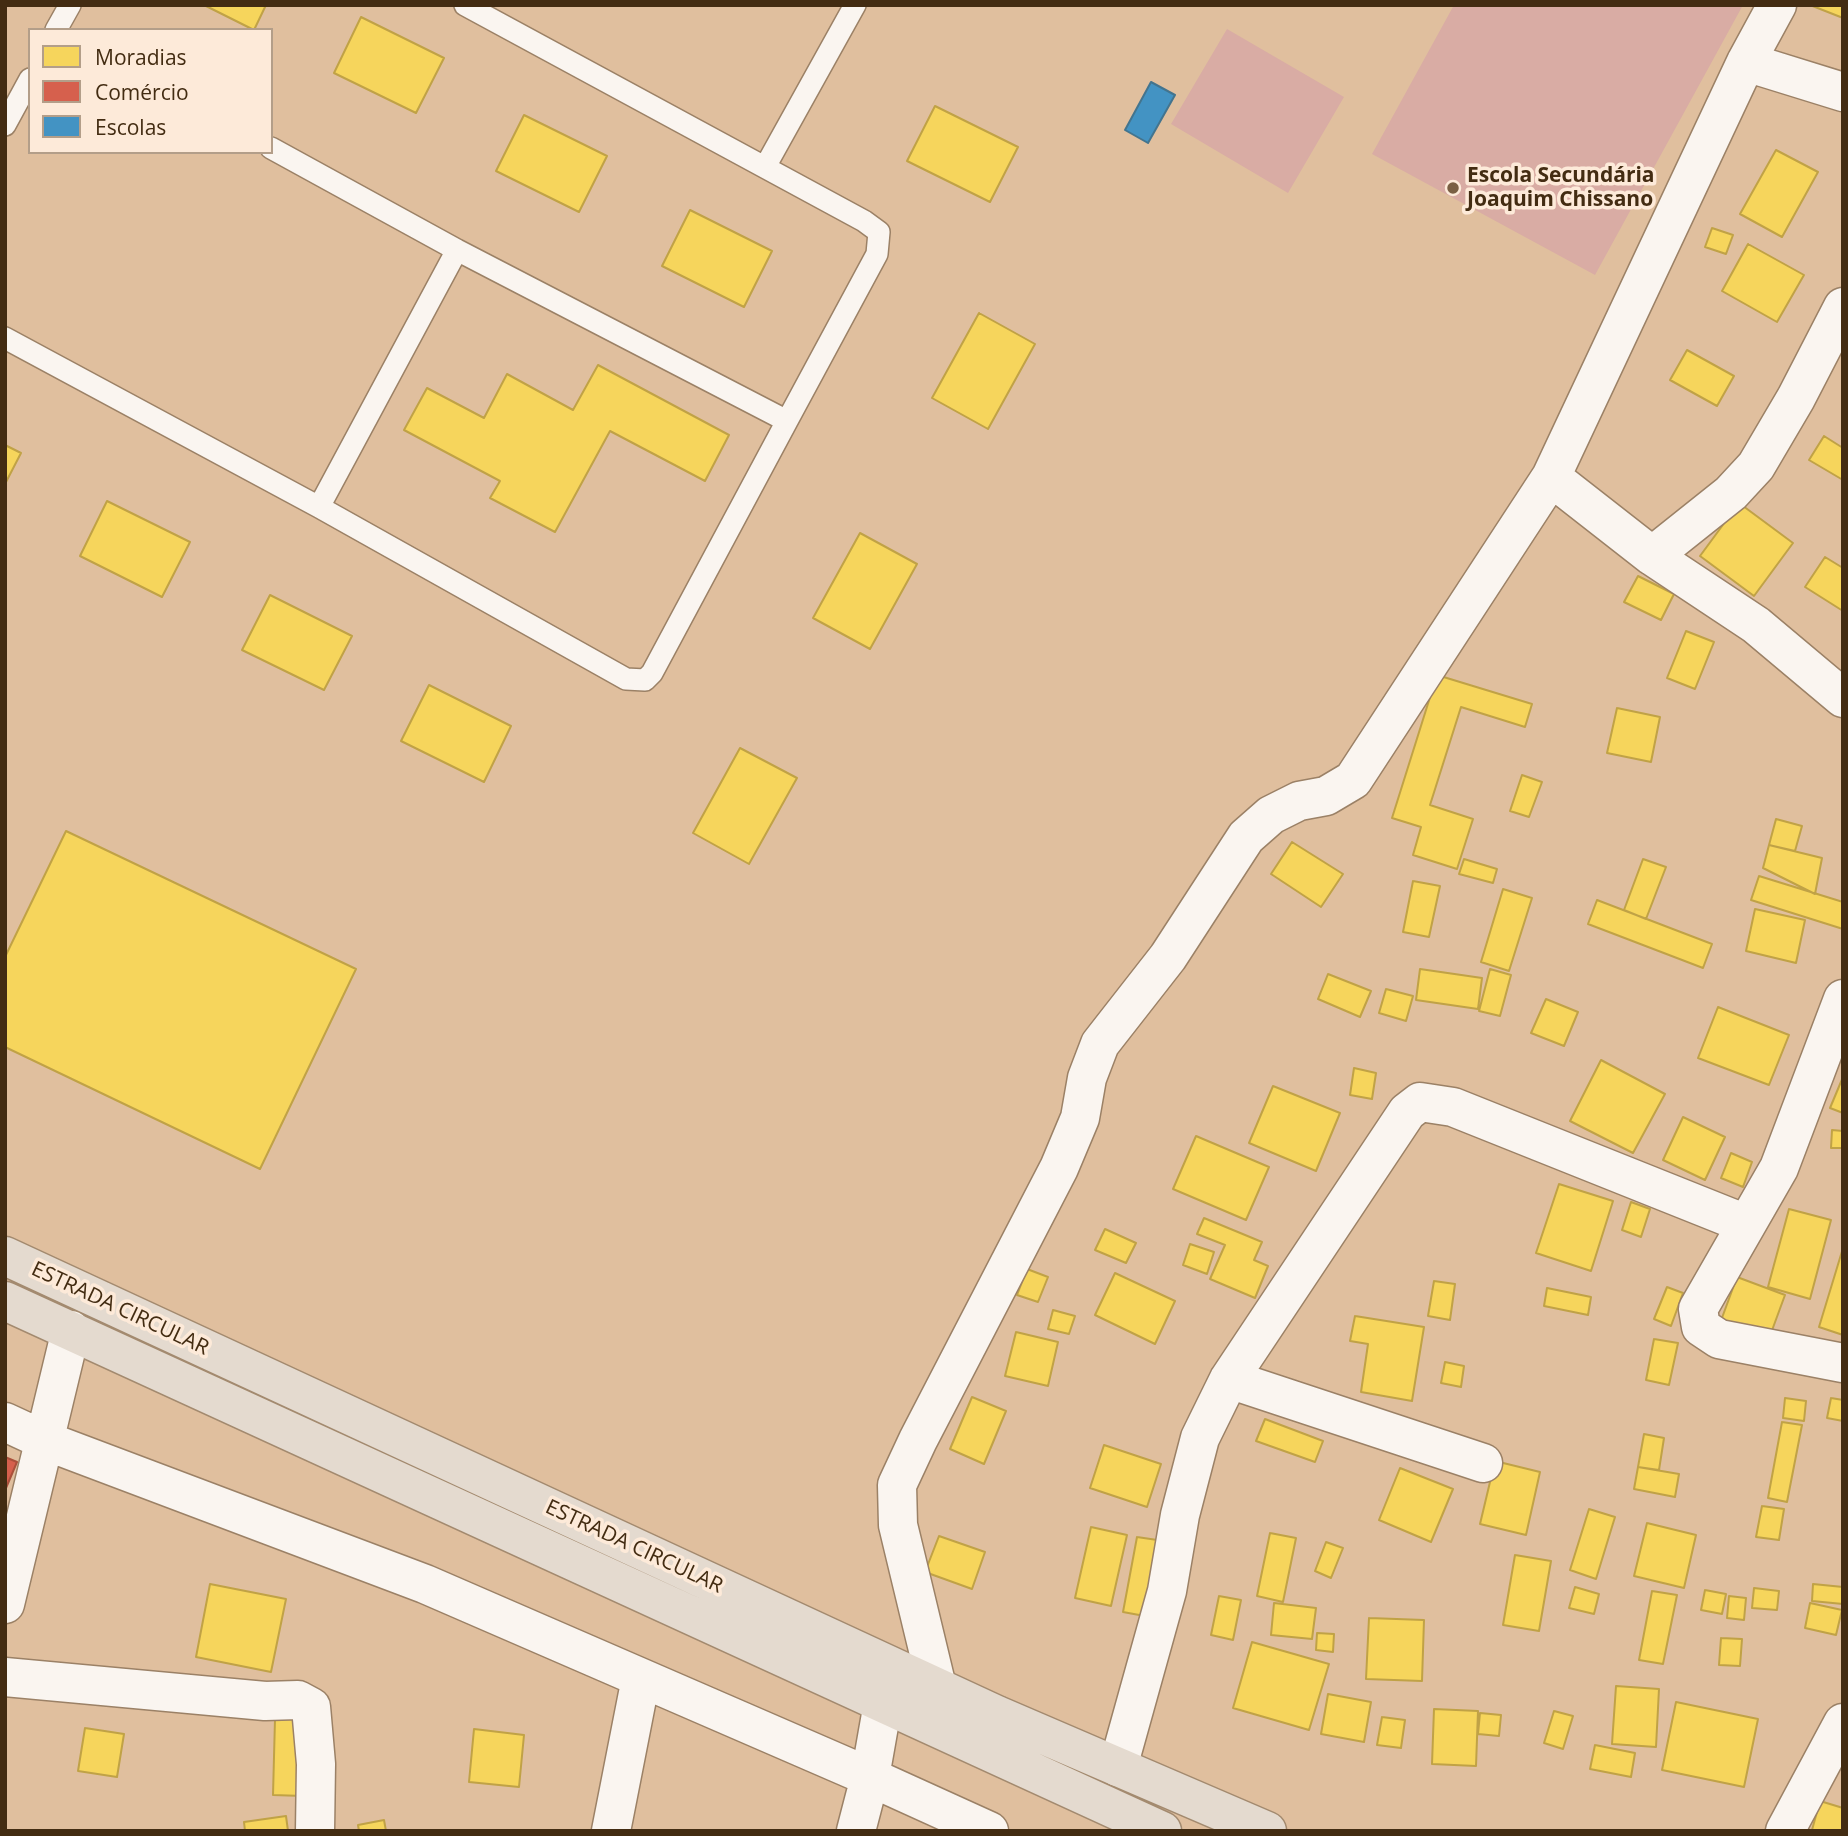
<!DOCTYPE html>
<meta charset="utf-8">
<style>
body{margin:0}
#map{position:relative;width:1848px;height:1836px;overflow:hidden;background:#e0bf9e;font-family:"Open Sans",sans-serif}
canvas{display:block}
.frame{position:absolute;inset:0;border:7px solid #432c12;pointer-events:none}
.legend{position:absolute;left:28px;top:28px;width:245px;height:126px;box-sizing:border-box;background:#fdead9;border:2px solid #b39e89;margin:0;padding:9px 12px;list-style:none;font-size:21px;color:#432c12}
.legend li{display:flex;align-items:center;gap:14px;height:35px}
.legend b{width:35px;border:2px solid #b39e89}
</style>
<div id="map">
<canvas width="1848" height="1836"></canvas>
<div class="frame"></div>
<ul class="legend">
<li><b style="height:19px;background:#f6d55c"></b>Moradias</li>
<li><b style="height:19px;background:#d6604d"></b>Comércio</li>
<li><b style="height:19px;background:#4393c3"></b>Escolas</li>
</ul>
</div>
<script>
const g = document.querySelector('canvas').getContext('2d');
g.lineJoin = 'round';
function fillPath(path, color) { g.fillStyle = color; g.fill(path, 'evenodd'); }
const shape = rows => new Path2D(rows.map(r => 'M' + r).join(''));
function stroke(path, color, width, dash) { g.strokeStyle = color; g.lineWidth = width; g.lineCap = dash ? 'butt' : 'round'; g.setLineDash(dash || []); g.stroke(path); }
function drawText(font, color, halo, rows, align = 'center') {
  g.font = font + ' "Open Sans",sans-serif'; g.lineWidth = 7; g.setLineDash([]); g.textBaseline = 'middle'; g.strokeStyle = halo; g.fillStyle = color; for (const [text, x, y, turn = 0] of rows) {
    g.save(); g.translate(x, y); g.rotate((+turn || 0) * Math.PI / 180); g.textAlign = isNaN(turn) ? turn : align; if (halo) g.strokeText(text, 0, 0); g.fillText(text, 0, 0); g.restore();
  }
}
const green = shape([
 [1454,5,1743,5,1595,275,1372,154],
 [1227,29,1344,97,1288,193,1171,124]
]);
const homes = shape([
 [204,5,266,5,254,30,204,5],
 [1810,5,1843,5,1843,18,1810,5],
 [361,17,444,58,416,113,334,73,361,17],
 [935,106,1018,147,990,202,907,161,935,106],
 [524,115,607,156,579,212,496,171,524,115],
 [1776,150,1818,172,1782,237,1740,214,1776,150],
 [690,210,772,251,744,307,662,266,690,210],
 [1712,228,1733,235,1726,254,1705,247,1712,228],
 [1748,244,1804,275,1777,322,1722,291,1748,244],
 [979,313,1035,344,988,429,932,398,979,313],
 [1687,350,1734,376,1717,406,1670,380,1687,350],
 [598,365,729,435,705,481,610,431,555,532,490,498,500,481,404,430,427,388,484,418,507,374,573,410,598,365],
 [1824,436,1843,448,1843,480,1809,460,1824,436],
 [5,445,21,453,5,484,5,445],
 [107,501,190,542,162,597,80,556,107,501],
 [1739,503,1793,543,1754,596,1700,556,1739,503],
 [860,533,917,564,870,649,813,618,860,533],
 [1825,557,1843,568,1843,611,1805,587,1825,557],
 [1638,576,1674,594,1661,620,1624,602,1638,576],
 [270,595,352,636,324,690,242,650,270,595],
 [1686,631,1714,642,1695,689,1667,678,1686,631],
 [1437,675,1532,704,1525,727,1461,707,1430,805,1473,819,1457,869,1413,855,1421,827,1392,818,1437,675],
 [429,685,511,726,484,782,401,741,429,685],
 [1617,708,1660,717,1651,762,1607,753,1617,708],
 [740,748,797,778,749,864,693,833,740,748],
 [1522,775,1542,782,1529,817,1510,811,1522,775],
 [1776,819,1802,826,1795,851,1769,845,1776,819],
 [66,831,356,969,260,1169,5,1047,5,957,66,831],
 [1292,842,1343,874,1321,907,1271,874,1292,842],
 [1769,845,1822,858,1815,894,1763,868,1769,845],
 [1464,859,1497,869,1493,883,1459,874,1464,859],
 [1643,859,1666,867,1646,919,1624,910,1643,859],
 [1759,876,1843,902,1843,929,1751,900,1759,876],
 [1413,881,1440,886,1429,937,1403,932,1413,881],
 [1503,889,1532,898,1509,971,1481,962,1503,889],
 [1597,900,1712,944,1703,968,1588,924,1597,900],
 [1755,909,1805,920,1796,963,1746,951,1755,909],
 [1420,969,1482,978,1478,1009,1416,1000,1420,969],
 [1490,969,1511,975,1500,1016,1479,1011,1490,969],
 [1328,974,1371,991,1360,1017,1318,999,1328,974],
 [1386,989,1413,996,1406,1021,1379,1013,1386,989],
 [1546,999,1578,1012,1564,1046,1531,1033,1546,999],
 [1718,1007,1789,1035,1769,1085,1698,1058,1718,1007],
 [1601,1060,1665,1094,1633,1153,1570,1121,1601,1060],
 [1354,1068,1376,1073,1372,1099,1350,1095,1354,1068],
 [1843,1077,1843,1113,1830,1108,1843,1077],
 [1273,1086,1340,1113,1316,1171,1249,1143,1273,1086],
 [1683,1117,1725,1137,1705,1180,1663,1160,1683,1117],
 [1832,1130,1843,1131,1843,1148,1831,1148,1832,1130],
 [1196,1136,1269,1167,1246,1220,1173,1189,1196,1136],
 [1731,1153,1752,1162,1743,1187,1721,1178,1731,1153],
 [1559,1184,1613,1201,1591,1271,1536,1253,1559,1184],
 [1631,1202,1650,1209,1641,1237,1622,1230,1631,1202],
 [1789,1209,1831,1220,1810,1299,1768,1287,1789,1209],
 [1204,1218,1262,1242,1254,1260,1268,1266,1255,1298,1210,1279,1225,1245,1197,1234,1204,1218],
 [1105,1229,1136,1243,1126,1263,1095,1250,1105,1229],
 [1190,1244,1214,1252,1207,1274,1183,1265,1190,1244],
 [1843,1248,1843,1335,1819,1327,1843,1248],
 [1027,1269,1048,1277,1038,1302,1017,1295,1027,1269],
 [1115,1273,1175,1301,1155,1344,1095,1315,1115,1273],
 [1737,1277,1785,1295,1767,1344,1719,1326,1737,1277],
 [1434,1281,1455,1284,1450,1320,1428,1316,1434,1281],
 [1667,1287,1683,1293,1671,1326,1654,1319,1667,1287],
 [1547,1288,1591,1297,1588,1315,1544,1306,1547,1288],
 [1053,1310,1075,1316,1069,1334,1048,1329,1053,1310],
 [1355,1316,1424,1327,1412,1401,1361,1392,1368,1344,1350,1341,1355,1316],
 [1016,1332,1058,1342,1048,1386,1005,1376,1016,1332],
 [1654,1339,1678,1343,1669,1385,1646,1380,1654,1339],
 [1445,1362,1464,1366,1461,1387,1441,1383,1445,1362],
 [972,1397,1006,1411,984,1464,950,1449,972,1397],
 [1785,1398,1806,1401,1804,1421,1783,1418,1785,1398],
 [1831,1398,1843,1400,1843,1421,1827,1418,1831,1398],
 [1265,1419,1323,1441,1315,1462,1256,1441,1265,1419],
 [1782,1422,1802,1425,1787,1502,1768,1498,1782,1422],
 [1644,1434,1664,1438,1659,1470,1638,1467,1644,1434],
 [1104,1445,1161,1464,1147,1507,1090,1488,1104,1445],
 [1495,1461,1540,1472,1526,1535,1480,1524,1495,1461],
 [1638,1467,1679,1474,1675,1497,1634,1489,1638,1467],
 [1400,1468,1453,1489,1431,1542,1379,1520,1400,1468],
 [1762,1506,1784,1509,1779,1540,1756,1537,1762,1506],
 [1589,1509,1615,1517,1596,1579,1570,1570,1589,1509],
 [1647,1523,1696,1535,1684,1588,1634,1576,1647,1523],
 [1091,1527,1127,1535,1111,1606,1075,1598,1091,1527],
 [1270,1533,1296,1538,1283,1602,1257,1596,1270,1533],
 [939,1536,985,1552,972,1589,925,1572,939,1536],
 [1137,1537,1164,1541,1150,1617,1123,1612,1137,1537],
 [1326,1542,1343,1548,1331,1578,1315,1571,1326,1542],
 [1515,1555,1551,1561,1539,1631,1503,1625,1515,1555],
 [210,1584,286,1599,271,1672,196,1657,210,1584],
 [1813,1584,1843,1587,1843,1604,1812,1601,1813,1584],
 [1575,1587,1599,1594,1594,1614,1569,1608,1575,1587],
 [1754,1588,1779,1591,1777,1610,1752,1608,1754,1588],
 [1705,1590,1726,1594,1722,1614,1701,1610,1705,1590],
 [1652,1591,1677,1595,1663,1664,1639,1660,1652,1591],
 [1219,1596,1241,1600,1233,1640,1211,1635,1219,1596],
 [1729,1596,1746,1598,1744,1620,1727,1618,1729,1596],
 [1274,1603,1316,1608,1312,1639,1271,1635,1274,1603],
 [1810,1603,1842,1610,1836,1635,1805,1628,1810,1603],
 [1369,1618,1424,1620,1422,1681,1366,1679,1369,1618],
 [1317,1633,1334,1634,1333,1652,1316,1650,1317,1633],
 [1721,1638,1742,1639,1740,1666,1719,1665,1721,1638],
 [1252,1642,1329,1664,1309,1730,1233,1708,1252,1642],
 [1616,1686,1659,1689,1656,1747,1612,1744,1616,1686],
 [1328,1694,1371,1702,1364,1742,1321,1734,1328,1694],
 [1676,1702,1758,1719,1744,1787,1662,1770,1676,1702],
 [1434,1709,1478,1711,1476,1766,1432,1764,1434,1709],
 [1554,1711,1573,1716,1563,1749,1544,1743,1554,1711],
 [1480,1713,1501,1715,1499,1736,1478,1734,1480,1713],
 [1382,1717,1405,1720,1401,1748,1377,1745,1382,1717],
 [275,1719,309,1719,303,1796,273,1795,275,1719],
 [85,1728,124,1734,117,1777,78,1771,85,1728],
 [474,1729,524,1735,519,1787,469,1782,474,1729],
 [1595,1745,1635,1753,1631,1777,1590,1769,1595,1745],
 [1820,1801,1843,1808,1843,1831,1812,1830,1820,1801],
 [286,1816,288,1831,245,1831,244,1822,286,1816],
 [384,1820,386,1831,359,1831,358,1825,384,1820]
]);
const shops = shape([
 [5,1457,17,1462,6,1488,5,1488,5,1457]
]);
const schools = shape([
 [1151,82,1175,95,1148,143,1125,130,1151,82]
]);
const lane = shape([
 [56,30,70,5],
 [5,125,30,79],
 [271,148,457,250,787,421,877,254,879,232,864,221,465,5],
 [765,167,855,5],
 [5,338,319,507,626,679,645,680,652,673,787,421],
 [319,507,457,250]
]);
const street = shape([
 [1746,62,1843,92],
 [1551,477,1652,556,1756,625,1843,698],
 [1652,556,1731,493,1756,466,1796,398,1843,307],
 [1843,999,1779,1168,1698,1309,1701,1327,1719,1339,1843,1363],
 [1229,1379,1483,1463],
 [5,1422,46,1441,425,1584,870,1777,883,1703],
 [5,1604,71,1330],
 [5,1677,265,1701,298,1700,311,1707,316,1764,315,1831],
 [937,1687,898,1525,897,1485,918,1440,1059,1168,1080,1118,1087,1078,1100,1044,1168,957,1246,837,1271,815,1299,801,1326,796,1353,780,1551,477,1746,62,1777,5],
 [1118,1767,1167,1591,1180,1515,1200,1438,1229,1379,1407,1112,1420,1102,1453,1107,1746,1224],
 [611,1831,641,1678],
 [856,1831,870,1777,989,1831],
 [1785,1831,1843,1723]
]);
const primary = shape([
 [5,1256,997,1715,1267,1831],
 [5,1301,1162,1831]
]);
const markers = [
 [1453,188,7,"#7a5f43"]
];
const poiNames = [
 ["Escola Secundária",1467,176],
 ["Joaquim Chissano",1467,200]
];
const streetNames = [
 ["ESTRADA CIRCULAR",120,1309,25],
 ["ESTRADA CIRCULAR",634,1547,25]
];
fillPath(green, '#d9aca4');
fillPath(homes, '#f6d55c');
stroke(homes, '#c0a246', 2);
fillPath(shops, '#d6604d');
stroke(shops, '#aa503b', 2);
fillPath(schools, '#4393c3');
stroke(schools, '#43748e', 2);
stroke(lane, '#9b8166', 24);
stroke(street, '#9b8166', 41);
stroke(primary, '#a38a6f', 41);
stroke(lane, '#faf5f0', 21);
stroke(street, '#faf5f0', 38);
stroke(primary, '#e4dacf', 38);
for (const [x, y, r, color] of markers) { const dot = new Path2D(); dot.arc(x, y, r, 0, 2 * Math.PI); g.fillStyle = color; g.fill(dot); stroke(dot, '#fdead9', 2.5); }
drawText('bold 21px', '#432c12', '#fdead9', poiNames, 'left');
drawText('21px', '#432c12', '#fdead9', streetNames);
</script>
